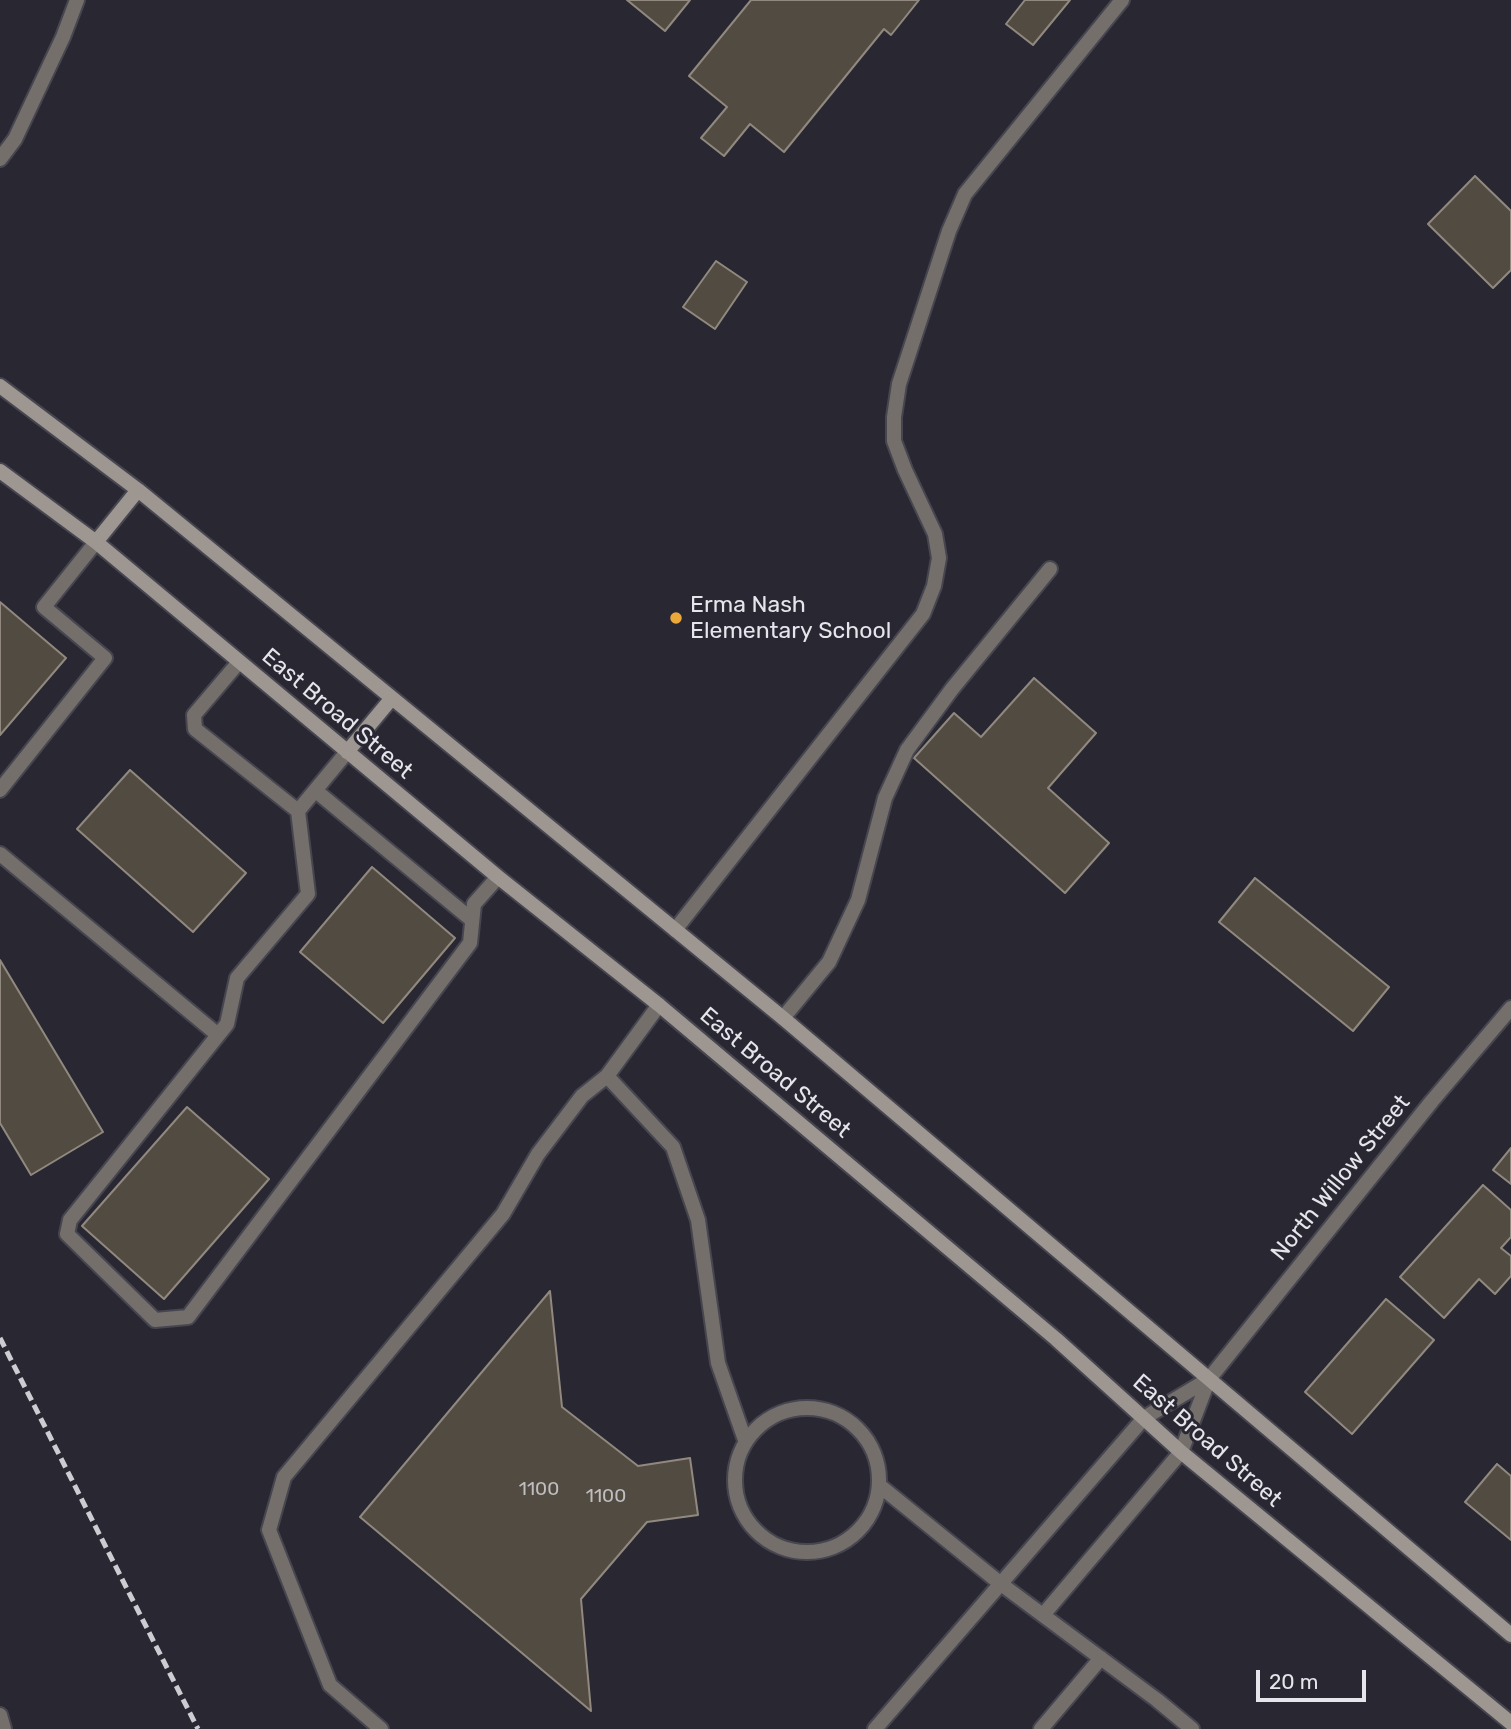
<!DOCTYPE html>
<style>
body{margin:0}
#map{position:relative;width:1511px;height:1729px;overflow:hidden;background:#292832;font-family:Rubik,sans-serif}
canvas{display:block}
.scale{position:absolute;left:1256px;top:1670px;width:110px;height:32px;box-sizing:border-box;border:4px solid #e6e5ec;border-top:0;padding-left:9px;font-size:21px;line-height:24px;white-space:nowrap;color:#e6e5ec;-webkit-text-stroke:5px #292832;paint-order:stroke}
</style>
<div id="map">
<canvas width="1511" height="1729"></canvas>
<div class="scale">20 m</div>
</div>
<script>
const g = document.querySelector('canvas').getContext('2d');
g.lineJoin = 'round';
function fillPath(path, color) { g.fillStyle = color; g.fill(path, 'evenodd'); }
const shape = rows => new Path2D(rows.map(r => 'M' + r).join(''));
function stroke(path, color, width, dash) { g.strokeStyle = color; g.lineWidth = width; g.lineCap = dash ? 'butt' : 'round'; g.setLineDash(dash || []); g.stroke(path); }
function drawText(font, color, halo, rows, align = 'center') {
  g.font = font + ' Rubik,sans-serif'; g.lineWidth = 6; g.setLineDash([]); g.textBaseline = 'middle'; g.strokeStyle = halo; g.fillStyle = color; for (const [text, x, y, turn = 0] of rows) {
    g.save(); g.translate(x, y); g.rotate((+turn || 0) * Math.PI / 180); g.textAlign = isNaN(turn) ? turn : align; if (halo) g.strokeText(text, 0, 0); g.fillText(text, 0, 0); g.restore();
  }
}
const building = shape([
 [627,0,690,0,665,31,627,0],
 [751,0,919,0,891,35,884,29,784,152,750,124,724,156,701,138,727,107,689,76,751,0],
 [1025,0,1070,0,1033,45,1006,24,1025,0],
 [1475,176,1511,211,1511,270,1493,288,1428,224,1475,176],
 [716,261,747,282,715,329,683,307,716,261],
 [0,602,66,658,0,735,0,602],
 [1034,678,1096,733,1048,788,1109,843,1065,893,914,758,954,713,981,737,1034,678],
 [130,770,246,873,193,932,77,829,130,770],
 [372,867,455,938,383,1023,300,952,372,867],
 [1255,878,1389,987,1353,1031,1219,922,1255,878],
 [0,960,103,1132,31,1175,0,1123,0,960],
 [187,1107,269,1179,164,1299,82,1226,187,1107],
 [1511,1148,1511,1184,1493,1170,1511,1148],
 [1483,1185,1511,1210,1511,1237,1501,1248,1511,1256,1511,1276,1495,1294,1479,1279,1444,1318,1400,1277,1483,1185],
 [550,1291,562,1407,638,1466,690,1458,698,1515,647,1522,581,1599,591,1711,360,1517,550,1291],
 [1386,1299,1434,1340,1352,1434,1305,1392,1386,1299],
 [1497,1464,1511,1476,1511,1540,1465,1502,1497,1464]
]);
const service = shape([
 [0,159,15,139,63,37,77,0],
 [239,662,194,715,195,729,298,811],
 [347,752,298,811,308,894,237,978,227,1024,70,1220,67,1234,155,1320,188,1317,470,943,474,904,498,877],
 [0,790,105,658,44,607,96,542],
 [316,791,472,920],
 [0,854,218,1035],
 [675,930,923,614,934,586,939,558,935,534,905,470,894,441,894,417,899,384,949,231,965,194,1122,0],
 [659,1005,607,1076,673,1147,698,1220,718,1363,745,1440],
 [783,1018,829,962,858,900,885,798,907,750,952,689,1050,569],
 '735 1480a72 72 0 1 1 144 0a72 72 0 1 1-144 0Z',
 [880,1486,1001,1584,1157,1700,1192,1729],
 [1043,1615,1181,1452],
 [0,1715,4,1729],
 [381,1729,330,1685,269,1530,284,1477,503,1214,538,1154,582,1096,607,1076],
 [875,1729,1144,1418],
 [1041,1729,1101,1658]
]);
const minor = shape([
 [1144,1418,1209,1379],
 [1181,1452,1209,1379,1432,1101,1511,1008]
]);
const secondary = shape([
 [0,386,138,490,783,1018,1511,1635],
 [0,471,96,542,498,877,659,1005,1056,1339,1181,1452,1511,1723],
 [96,542,138,490],
 [347,752,392,698]
]);
const rail = shape([
 [0,1338,198,1729]
]);
const markers = [
 [676,618,7,"#eba93a"]
];
const numberNames = [
 ["1100",539,1490],
 ["1100",606,1497]
];
const poiNames = [
 ["Erma Nash",690,605],
 ["Elementary School",690,631]
];
const streetNames = [
 ["East Broad Street",337,714,40],
 ["East Broad Street",775,1073,40],
 ["North Willow Street",1341,1178,-51],
 ["East Broad Street",1207,1441,41]
];
fillPath(building, '#514b41');
stroke(building, '#91897f', 2);
stroke(service, '#474650', 18);
stroke(minor, '#474650', 18);
stroke(secondary, '#474650', 18);
stroke(service, '#746f6b', 14);
stroke(minor, '#746f6b', 14);
stroke(secondary, '#9e9691', 14);
stroke(rail, '#cdccd3', 5, [10, 5]);
for (const [x, y, r, color] of markers) { const dot = new Path2D(); dot.arc(x, y, r, 0, 2 * Math.PI); g.fillStyle = color; g.fill(dot); stroke(dot, '#292832', 2.5); }
drawText('19px', '#c1bec1', null, numberNames);
drawText('23px', '#e6e5ec', '#292832', poiNames, 'left');
drawText('23px', '#e6e5ec', '#292832', streetNames);
</script>
